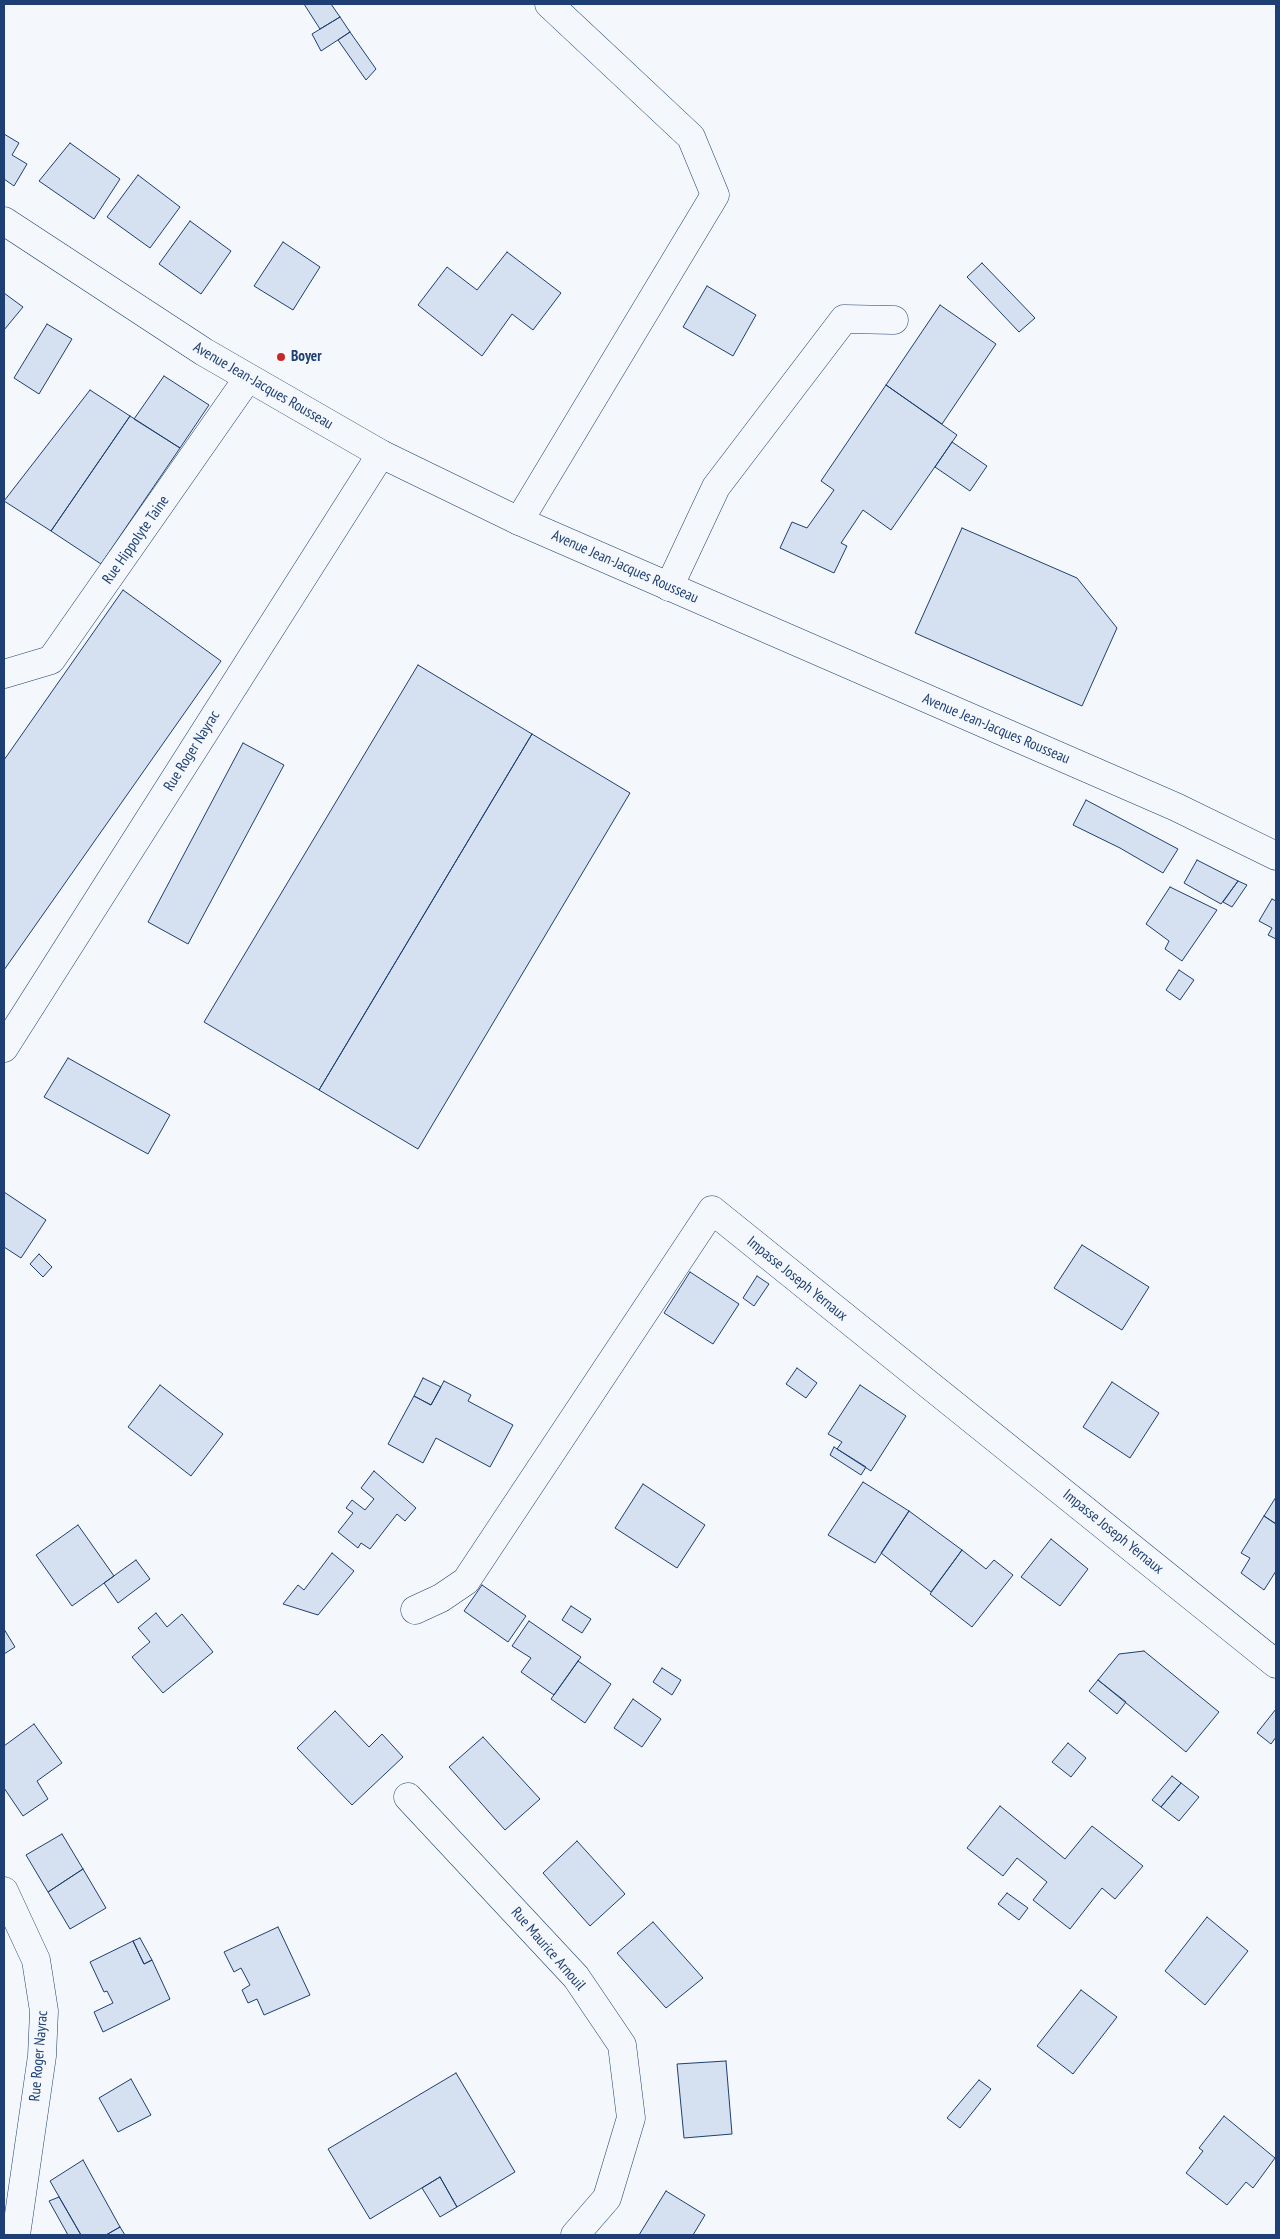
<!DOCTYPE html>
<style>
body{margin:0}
#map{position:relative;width:1280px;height:2239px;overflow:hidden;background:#f4f7fb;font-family:"PT Sans Narrow",sans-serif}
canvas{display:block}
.frame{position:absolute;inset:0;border:5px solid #1d3f73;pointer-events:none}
</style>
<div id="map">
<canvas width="1280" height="2239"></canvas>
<div class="frame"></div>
</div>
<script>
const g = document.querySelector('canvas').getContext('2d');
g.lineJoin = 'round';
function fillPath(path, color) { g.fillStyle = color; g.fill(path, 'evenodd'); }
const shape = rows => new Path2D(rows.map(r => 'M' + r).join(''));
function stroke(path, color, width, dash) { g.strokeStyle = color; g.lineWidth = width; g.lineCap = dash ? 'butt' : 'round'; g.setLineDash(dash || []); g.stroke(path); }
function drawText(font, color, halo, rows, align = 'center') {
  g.font = font + ' "PT Sans Narrow",sans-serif'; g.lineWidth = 4; g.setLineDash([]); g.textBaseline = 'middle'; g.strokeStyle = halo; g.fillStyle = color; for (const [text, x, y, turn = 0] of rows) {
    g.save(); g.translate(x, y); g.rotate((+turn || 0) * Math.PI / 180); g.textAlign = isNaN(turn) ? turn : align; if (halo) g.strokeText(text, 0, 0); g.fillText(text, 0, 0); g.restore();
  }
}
const building = shape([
 [304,4,331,4,340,17,320,29,304,4],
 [340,17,350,32,321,51,312,34,340,17],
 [350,32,376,69,366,80,338,40,350,32],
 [4,134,19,143,12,155,27,164,14,186,4,179,4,134],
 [70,143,120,179,94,219,39,181,70,143],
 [138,175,180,207,150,248,107,217,138,175],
 [190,221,231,251,201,294,159,264,190,221],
 [283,242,320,267,293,310,254,286,283,242],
 [507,252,561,293,533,330,512,314,482,356,418,305,447,267,477,290,507,252],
 [982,263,1035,318,1019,332,967,277,982,263],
 [707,286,756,315,733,356,683,327,707,286],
 [4,293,23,307,4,330,4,293],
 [940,305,996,344,942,424,886,385,940,305],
 [47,324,72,339,39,394,14,378,47,324],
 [164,376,209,405,180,448,134,419,164,376],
 [886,385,957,435,891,530,863,510,841,543,847,546,834,573,780,548,792,522,807,528,834,490,821,481,886,385],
 [90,390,130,416,51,531,4,501,90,390],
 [130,416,180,448,101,564,51,531,130,416],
 [952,442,987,466,970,491,935,467,952,442],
 [962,528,1077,578,1117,628,1082,706,915,633,962,528],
 [123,590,221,661,4,970,4,760,123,590],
 [418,665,532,734,319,1090,204,1022,418,665],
 [532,734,630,793,418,1149,319,1090,532,734],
 [243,743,284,765,188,944,148,922,243,743],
 [1086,800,1178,849,1163,873,1120,848,1073,825,1086,800],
 [1197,860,1238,881,1221,904,1184,883,1197,860],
 [1238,881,1247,885,1232,907,1223,902,1238,881],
 [1170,887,1217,910,1182,961,1165,949,1169,941,1146,924,1170,887],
 [1272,899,1276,901,1276,939,1268,935,1272,928,1259,921,1272,899],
 [1179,970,1194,980,1180,1000,1166,990,1179,970],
 [68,1058,170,1115,148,1154,44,1097,68,1058],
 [4,1192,46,1220,21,1258,4,1247,4,1192],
 [1082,1245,1149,1287,1122,1330,1054,1288,1082,1245],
 [39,1254,52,1267,43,1277,30,1264,39,1254],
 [690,1272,739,1304,713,1344,664,1313,690,1272],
 [757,1276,769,1284,754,1306,743,1298,757,1276],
 [797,1368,817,1383,806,1398,786,1384,797,1368],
 [423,1378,441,1387,431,1405,414,1396,423,1378],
 [444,1381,471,1395,468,1401,513,1425,490,1467,436,1438,423,1463,388,1444,414,1396,431,1405,444,1381],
 [1112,1382,1159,1413,1130,1458,1083,1427,1112,1382],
 [160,1385,223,1434,191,1476,128,1427,160,1385],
 [860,1385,906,1416,871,1471,837,1449,842,1442,828,1434,860,1385],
 [834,1447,866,1467,861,1475,830,1455,834,1447],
 [374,1471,416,1508,405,1521,397,1514,370,1549,361,1543,358,1548,338,1532,353,1513,346,1508,352,1500,365,1510,374,1499,361,1488,374,1471],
 [863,1482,909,1511,875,1563,828,1535,863,1482],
 [643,1484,705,1525,677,1568,615,1528,643,1484],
 [1276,1497,1276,1524,1264,1516,1276,1497],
 [909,1511,962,1550,931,1592,881,1553,909,1511],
 [1264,1516,1276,1524,1276,1571,1264,1590,1241,1573,1250,1558,1241,1553,1264,1516],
 [78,1525,114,1576,72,1606,36,1555,78,1525],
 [1051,1539,1088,1569,1060,1606,1021,1577,1051,1539],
 [962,1550,986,1569,994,1560,1013,1575,972,1627,930,1594,962,1550],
 [332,1553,354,1571,318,1615,283,1604,298,1585,304,1590,332,1553],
 [136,1560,150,1579,118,1603,104,1583,136,1560],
 [482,1585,526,1616,508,1642,464,1611,482,1585],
 [571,1606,591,1619,582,1633,562,1620,571,1606],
 [156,1613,167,1627,182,1614,213,1652,163,1693,132,1657,150,1642,138,1628,156,1613],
 [529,1621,581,1657,554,1695,521,1672,531,1658,512,1646,529,1621],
 [4,1629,15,1647,4,1654,4,1629],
 [1144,1651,1219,1712,1186,1752,1098,1680,1119,1654,1144,1651],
 [578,1661,611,1684,585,1723,551,1699,578,1661],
 [662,1668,681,1680,672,1695,653,1682,662,1668],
 [1098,1680,1126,1702,1117,1714,1089,1691,1098,1680],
 [633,1699,661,1719,642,1747,614,1728,633,1699],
 [1276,1709,1276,1737,1271,1744,1257,1733,1276,1709],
 [335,1711,369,1747,382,1734,403,1757,352,1805,297,1748,335,1711],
 [34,1724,62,1763,37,1781,48,1799,23,1816,4,1788,4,1746,34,1724],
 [483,1737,540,1799,505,1830,449,1767,483,1737],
 [1068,1743,1086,1758,1071,1777,1052,1762,1068,1743],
 [1172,1776,1181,1783,1161,1807,1152,1800,1172,1776],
 [1181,1783,1199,1797,1179,1821,1161,1807,1181,1783],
 [1000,1806,1065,1859,1092,1826,1143,1866,1115,1899,1102,1888,1070,1929,1033,1900,1047,1882,1017,1858,1003,1876,967,1848,1000,1806],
 [62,1834,83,1869,48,1892,26,1855,62,1834],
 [577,1841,625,1894,590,1926,543,1873,577,1841],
 [83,1869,106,1908,70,1929,48,1892,83,1869],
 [1007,1893,1028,1908,1019,1920,998,1904,1007,1893],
 [1207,1917,1248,1951,1205,2005,1165,1971,1207,1917],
 [653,1922,703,1978,666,2008,617,1953,653,1922],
 [278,1927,310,1995,264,2015,257,1999,248,2003,242,1990,250,1985,241,1968,234,1972,224,1952,278,1927],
 [140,1938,152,1960,144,1964,133,1941,140,1938],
 [133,1941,144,1964,152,1960,170,1999,103,2032,94,2012,113,2003,107,1991,104,1992,90,1962,133,1941],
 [1081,1990,1117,2017,1073,2074,1037,2046,1081,1990],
 [726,2061,732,2134,684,2138,677,2064,726,2061],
 [456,2073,515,2172,457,2207,440,2177,370,2219,328,2149,456,2073],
 [131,2079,151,2115,118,2132,99,2098,131,2079],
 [979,2080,991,2089,960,2128,947,2118,979,2080],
 [1224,2116,1275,2158,1253,2188,1246,2182,1227,2205,1186,2173,1203,2151,1199,2148,1224,2116],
 [83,2160,120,2227,106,2235,81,2235,50,2181,83,2160],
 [440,2177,457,2207,440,2217,422,2188,440,2177],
 [666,2191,705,2215,693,2235,639,2235,666,2191],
 [59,2197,81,2235,68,2235,49,2201,59,2197],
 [120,2227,125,2235,106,2235,120,2227]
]);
const minor = shape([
 [519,521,715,195,691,137,549,4],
 [669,587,716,487,844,319,894,320],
 [4,674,51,660,248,378],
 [4,1048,381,454],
 [415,1610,441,1598,466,1581,712,1210,1276,1664],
 [408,1797,576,1977,622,2045,631,2118,607,2198,575,2235],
 [4,1891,36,1960,44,2011,42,2056,16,2235]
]);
const major = shape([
 [4,221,204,352,381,454,519,521,1176,807,1276,856]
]);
const markers = [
 [281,357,5,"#c62828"]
];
const poiNames = [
 ["Boyer",291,357]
];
const streetNames = [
 ["Avenue Jean-Jacques Rousseau",263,386,30],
 ["Rue Hippolyte Taine",136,540,-55],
 ["Avenue Jean-Jacques Rousseau",625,567,24],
 ["Avenue Jean-Jacques Rousseau",996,729,23],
 ["Rue Roger Nayrac",192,751,-58],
 ["Impasse Joseph Yernaux",797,1279,39],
 ["Impasse Joseph Yernaux",1113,1532,39],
 ["Rue Maurice Arnouil",548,1949,49],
 ["Rue Roger Nayrac",39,2056,-85]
];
fillPath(building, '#d5e0f0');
stroke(building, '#1d3f73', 1);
stroke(minor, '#1d3f73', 29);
stroke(major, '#1d3f73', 29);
stroke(minor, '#f4f7fb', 28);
stroke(major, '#f4f7fb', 28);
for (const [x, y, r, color] of markers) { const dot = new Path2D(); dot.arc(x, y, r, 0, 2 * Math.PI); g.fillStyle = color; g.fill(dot); stroke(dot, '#f4f7fb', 2); }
drawText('bold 15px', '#1d3f73', '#f4f7fb', poiNames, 'left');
drawText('15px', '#1d3f73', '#f4f7fb', streetNames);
</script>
